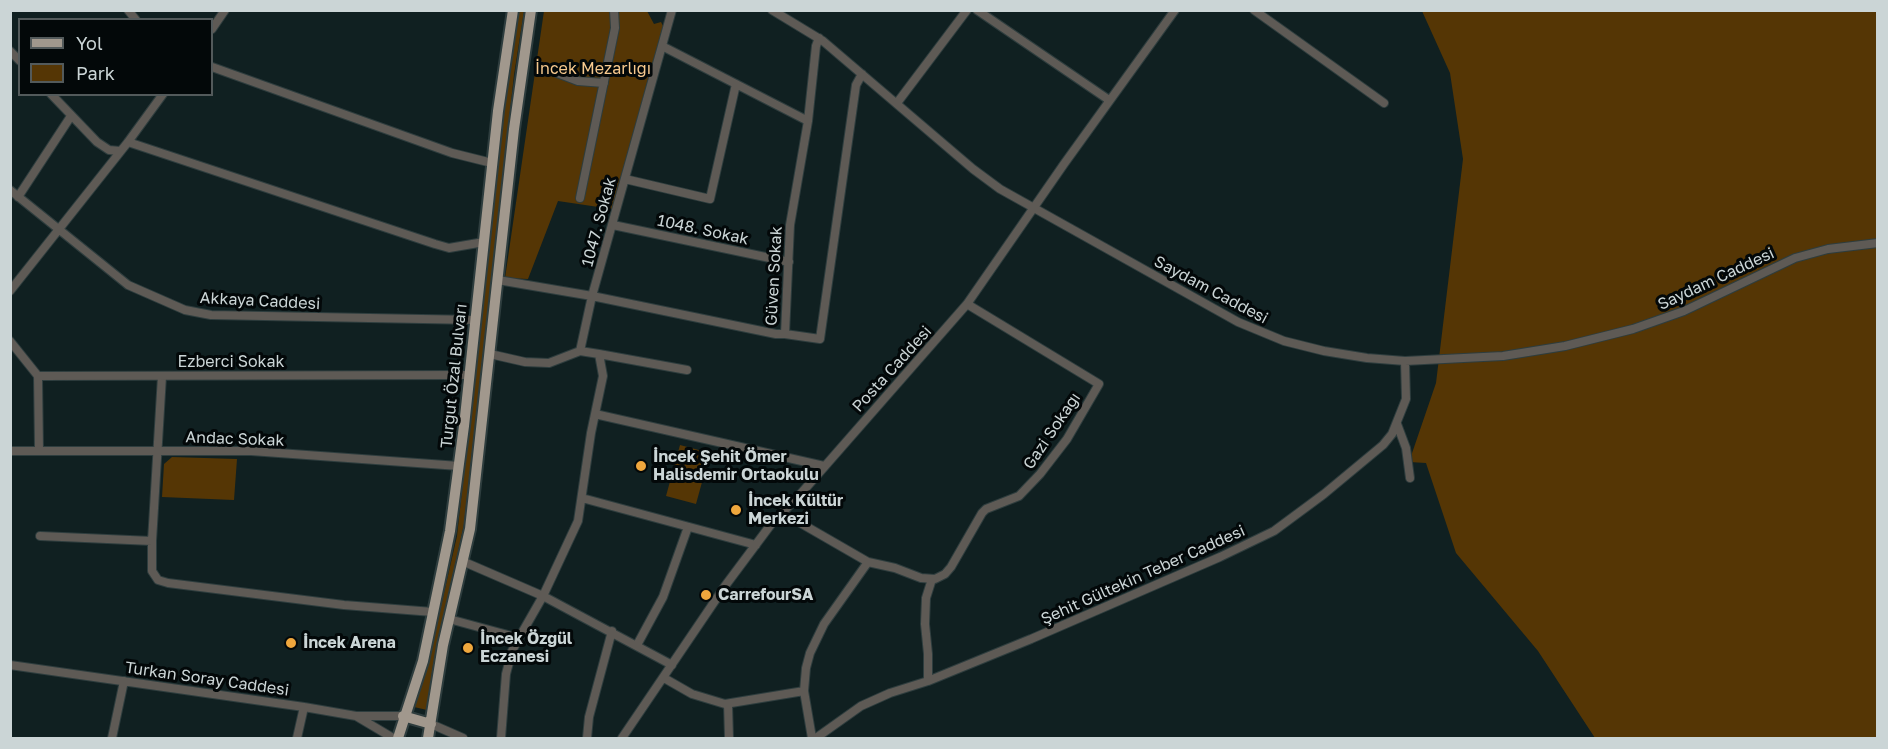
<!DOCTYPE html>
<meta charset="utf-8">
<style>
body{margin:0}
#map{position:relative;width:1888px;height:749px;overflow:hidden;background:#102021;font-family:"Golos Text",sans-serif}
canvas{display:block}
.frame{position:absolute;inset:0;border:12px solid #cbd5d6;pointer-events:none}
.legend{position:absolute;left:18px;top:18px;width:195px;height:78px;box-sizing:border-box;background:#030809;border:2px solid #535a5b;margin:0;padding:8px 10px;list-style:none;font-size:18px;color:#cbd5d6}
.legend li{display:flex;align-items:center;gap:12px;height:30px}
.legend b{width:30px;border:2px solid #535a5b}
</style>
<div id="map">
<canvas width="1888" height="749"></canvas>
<div class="frame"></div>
<ul class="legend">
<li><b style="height:8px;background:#a1988d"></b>Yol</li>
<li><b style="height:16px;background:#553605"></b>Park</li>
</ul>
</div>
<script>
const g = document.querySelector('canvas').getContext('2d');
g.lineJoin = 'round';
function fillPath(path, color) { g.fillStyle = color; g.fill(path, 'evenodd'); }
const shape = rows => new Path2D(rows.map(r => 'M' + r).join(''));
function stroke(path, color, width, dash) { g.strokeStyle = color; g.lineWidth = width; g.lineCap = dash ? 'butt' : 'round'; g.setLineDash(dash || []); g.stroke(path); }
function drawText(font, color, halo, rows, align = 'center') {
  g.font = font + ' "Golos Text",sans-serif'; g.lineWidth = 6; g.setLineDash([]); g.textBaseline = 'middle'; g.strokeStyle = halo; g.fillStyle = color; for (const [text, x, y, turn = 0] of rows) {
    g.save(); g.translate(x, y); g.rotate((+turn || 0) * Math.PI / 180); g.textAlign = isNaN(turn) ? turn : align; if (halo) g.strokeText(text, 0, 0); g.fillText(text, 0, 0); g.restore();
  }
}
const green = shape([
 [518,11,524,11,514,75,464,524,433,665,427,710,414,707,426,672,457,536,505,101],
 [544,11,647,11,654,24,661,22,664,28,612,209,558,201,528,279,505,278],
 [1422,11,1877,11,1877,738,1595,738,1538,651,1456,553,1426,463,1409,462,1436,383,1463,159,1450,73],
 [680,445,710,453,696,504,666,496],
 [172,457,237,459,234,500,162,497,164,464]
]);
const minor = shape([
 [128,10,136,20],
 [772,10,823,41,973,169,1000,189,1238,322,1284,341,1324,351,1367,358,1405,361,1503,356,1565,346,1633,329,1684,311,1795,258,1828,249,1878,243],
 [977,10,1109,100],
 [1254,10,1384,103],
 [212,29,225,10],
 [662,46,808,121],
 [10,51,20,61],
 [539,66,578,81,604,83],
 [212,67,452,153,492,163],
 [51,94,97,142,109,150,120,151],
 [897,103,967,10],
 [128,142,435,244,449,248,484,242],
 [625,179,710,199,736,84],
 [10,190,128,285,185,310,211,315,475,320],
 [18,197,71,116],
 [580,198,615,28,614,10],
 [613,225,789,262],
 [498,280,592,296,776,334,785,334,790,225,808,121,816,46,819,38],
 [10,291,128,142,163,94],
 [785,334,820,339,856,85,862,74],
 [10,341,38,376,469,375],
 [490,354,525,362,549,363,580,351,592,296,672,10],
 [599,354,687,370],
 [38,376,39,451],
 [595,414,824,466],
 [1397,424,1406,448,1410,478],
 [10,451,251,451,459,466],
 [582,498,756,545],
 [783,513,868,562],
 [40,536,152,541,162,376],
 [152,541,152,571,158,580,168,583,344,605,433,612],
 [462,561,543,596,672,665],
 [449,619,519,638,543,596,578,521,591,433,603,376,599,354,580,351],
 [637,645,663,597,688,527],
 [10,665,304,707,356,716,393,738],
 [664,678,692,694,725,704,804,691],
 [928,681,928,654,925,624,926,598,932,579],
 [728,704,729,738],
 [357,716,403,716],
 [431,724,463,738],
 [112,738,124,681],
 [297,738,304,707],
 [501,738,506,674,512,651,519,638],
 [587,738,589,717,612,631],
 [622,738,725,586,772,523,797,498,967,304,1064,164,1175,10],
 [812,738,804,691,806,668,810,653,824,624,868,562,895,568,921,578,935,579,945,574,951,567,982,513,986,509,1019,496,1040,474,1067,439,1099,384,967,304],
 [816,738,861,706,890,693,928,681,1031,639,1220,557,1274,531,1324,494,1383,445,1392,434,1406,399,1405,361]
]);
const major = shape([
 [403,716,431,724],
 [398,738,423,661,450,531,464,426,498,111,513,10],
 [428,738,443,645,470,529,514,129,531,10]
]);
const markers = [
 [641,466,6,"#efa73d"],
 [736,510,6,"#efa73d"],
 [706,595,6,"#efa73d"],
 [291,643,6,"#efa73d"],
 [468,648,6,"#efa73d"]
];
const parkNames = [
 ["İncek Mezarlığı",593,69]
];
const streetNames = [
 ["1047. Sokak",599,222,-75],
 ["1048. Sokak",703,230,12],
 ["Güven Sokak",774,276,-87],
 ["Saydam Caddesi",1716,279,-25],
 ["Saydam Caddesi",1211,290,28],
 ["Akkaya Caddesi",260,301,3],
 ["Ezberci Sokak",231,362],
 ["Posta Caddesi",892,369,-48],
 ["Turgut Özal Bulvarı",454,376,-84],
 ["Gazi Sokağı",1052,431,-56],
 ["Andac Sokak",235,439,2],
 ["Şehit Gültekin Teber Caddesi",1143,575,-24],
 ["Turkan Soray Caddesi",207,679,8]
];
const poiNames = [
 ["İncek Şehit Ömer",653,457],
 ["Halisdemir Ortaokulu",653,475],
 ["İncek Kültür",748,501],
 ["Merkezi",748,519],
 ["CarrefourSA",718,595],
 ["İncek Özgül",480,639],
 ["Eczanesi",480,657],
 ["İncek Arena",303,643]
];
fillPath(green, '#553605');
stroke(minor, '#2e3d3e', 10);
stroke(major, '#2e3d3e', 14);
stroke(minor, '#5e5a55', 8);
stroke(major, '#a1988d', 10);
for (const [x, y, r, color] of markers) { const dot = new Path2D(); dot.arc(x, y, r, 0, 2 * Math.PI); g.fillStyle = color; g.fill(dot); stroke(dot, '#030809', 2); }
drawText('16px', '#f7c98e', '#030809', parkNames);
drawText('16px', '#cbd5d6', '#030809', streetNames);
drawText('bold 16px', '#cbd5d6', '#030809', poiNames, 'left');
</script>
